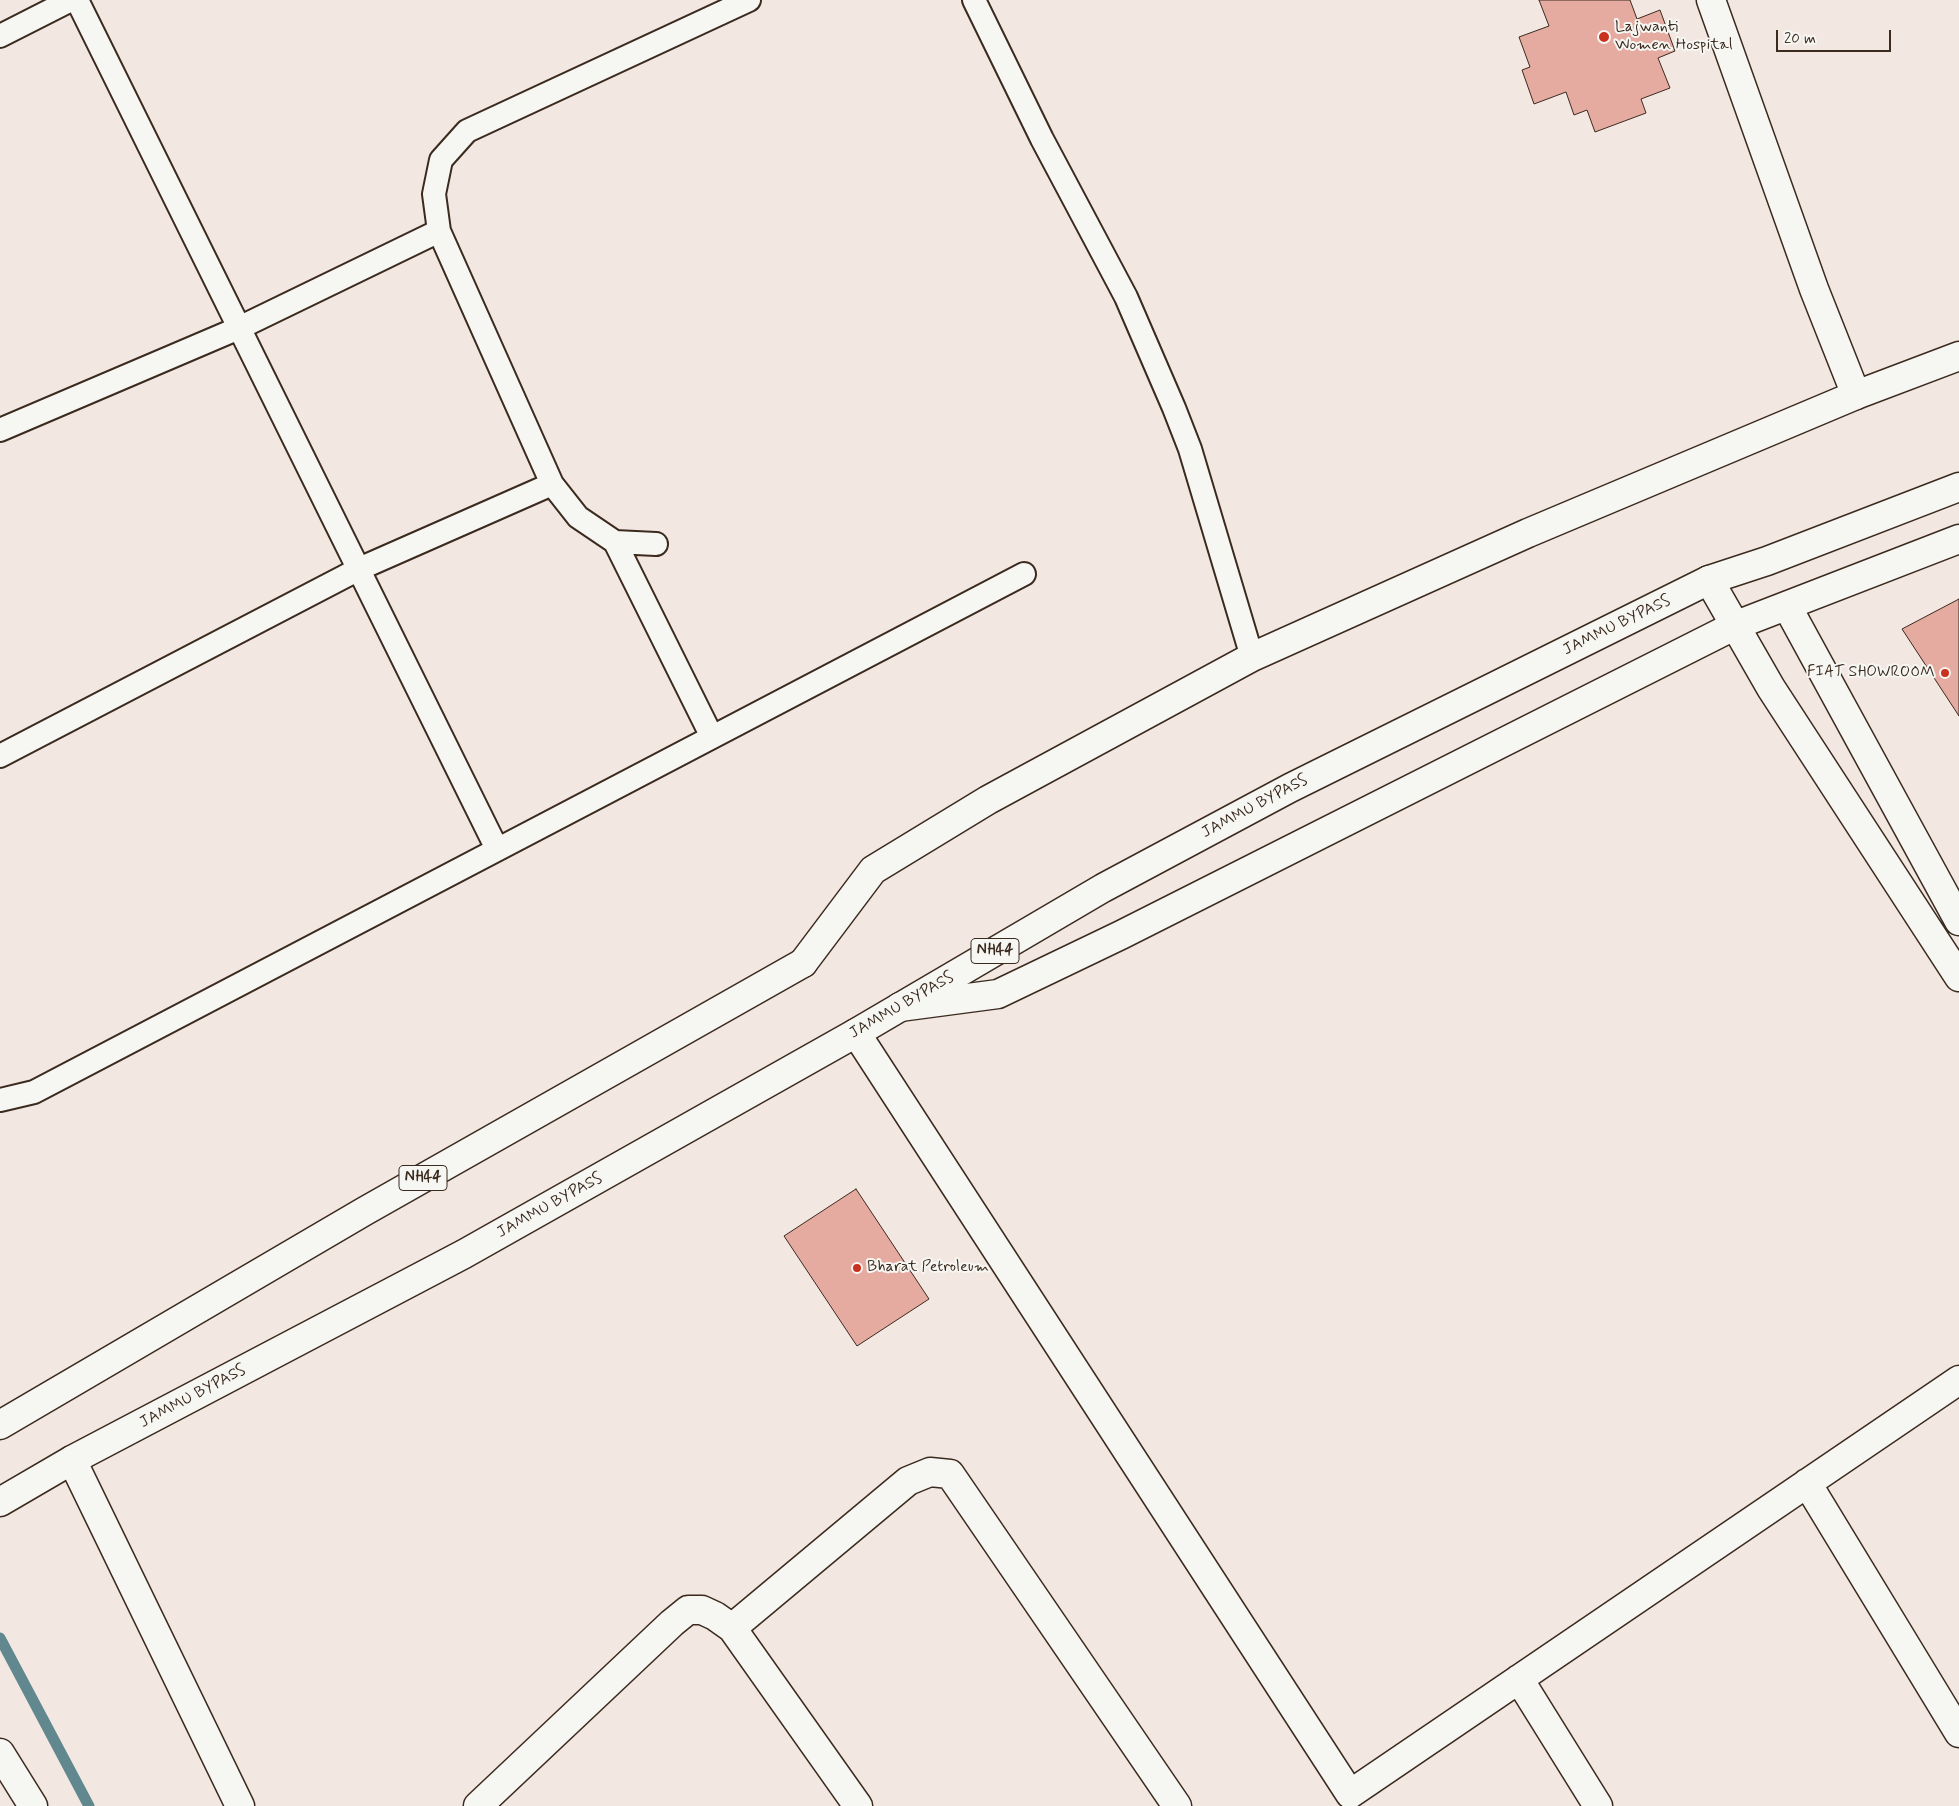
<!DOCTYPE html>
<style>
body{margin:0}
#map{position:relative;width:1959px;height:1806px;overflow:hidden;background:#f3e7e2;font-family:Mynerve,sans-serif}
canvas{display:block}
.scale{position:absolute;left:1776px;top:30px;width:115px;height:22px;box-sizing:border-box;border:2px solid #3b2a1e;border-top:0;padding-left:6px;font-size:15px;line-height:18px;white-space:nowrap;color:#3b2a1e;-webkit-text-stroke:4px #f6f6f2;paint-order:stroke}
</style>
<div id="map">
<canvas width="1959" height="1806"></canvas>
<div class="scale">20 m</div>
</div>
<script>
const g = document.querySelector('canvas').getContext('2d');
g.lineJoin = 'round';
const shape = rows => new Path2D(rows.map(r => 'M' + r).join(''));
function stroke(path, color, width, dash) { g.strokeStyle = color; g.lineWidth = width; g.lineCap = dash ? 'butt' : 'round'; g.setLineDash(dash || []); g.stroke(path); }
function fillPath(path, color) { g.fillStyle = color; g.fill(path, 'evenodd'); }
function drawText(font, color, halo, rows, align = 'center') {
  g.font = font + ' Mynerve,sans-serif'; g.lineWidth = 4; g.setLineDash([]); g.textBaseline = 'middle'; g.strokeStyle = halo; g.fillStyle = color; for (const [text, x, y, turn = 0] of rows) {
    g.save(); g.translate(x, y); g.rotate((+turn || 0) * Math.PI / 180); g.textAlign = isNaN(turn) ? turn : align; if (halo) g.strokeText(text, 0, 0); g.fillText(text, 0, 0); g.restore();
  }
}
const stream = shape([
 [0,1638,89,1806]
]);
const building = shape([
 [1539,0,1630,0,1637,19,1660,10,1675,51,1658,58,1670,88,1641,99,1646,113,1595,132,1587,110,1574,115,1566,92,1534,104,1522,70,1530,67,1519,37,1549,26,1539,0],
 [1959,599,1959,716,1902,629,1959,599],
 [856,1189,929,1299,857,1346,784,1236,856,1189]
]);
const service = shape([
 [77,0,497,849],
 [974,0,1042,139,1126,297,1174,408,1190,449,1252,657],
 [0,36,71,0],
 [0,430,239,328,439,231],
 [615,542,712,737],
 [656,544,615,542,578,517,552,484,439,231,434,194,441,160,467,131,749,0],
 [0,756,359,569,552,484],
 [0,1100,34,1092,1024,574]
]);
const minor = shape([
 [1709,580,1771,688,1959,977],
 [1787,606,1959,921],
 [856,1033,1350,1794,1959,1380],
 [72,1460,240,1806],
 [1807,1483,1959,1733],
 [732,1628,908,1481,930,1472,950,1474,1177,1806],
 [1519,1679,1598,1806],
 [0,1753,33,1806],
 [478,1806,672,1623,688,1610,702,1610,715,1616,732,1628,858,1806]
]);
const tertiary = shape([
 [803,963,873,870,988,800,1252,657,1528,533,1856,395,1959,356],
 [900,1007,998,994,1121,935,1734,626,1959,539]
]);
const secondary = shape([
 [1711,0,1814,289,1856,395]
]);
const trunk = shape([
 [0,1425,365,1211,803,963],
 [0,1502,72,1460,464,1254,856,1033,1103,888,1290,788,1709,580,1767,561,1959,487]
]);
const markers = [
 [1604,37,6,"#c8321e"],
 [1945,673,5,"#c8321e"],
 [857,1268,5,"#c8321e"]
];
const shields = [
 [995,951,48],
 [423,1178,48]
];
const shieldNames = [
 ["NH44",995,951],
 ["NH44",423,1178]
];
const poiNames = [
 ["Lajwanti",1615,28],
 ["Women Hospital",1615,46],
 ["FIAT SHOWROOM",1935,673,"right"],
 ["Bharat Petroleum",867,1268]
];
const streetNames = [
 ["JAMMU BYPASS",1617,626,-26],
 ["JAMMU BYPASS",1255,807,-28],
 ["JAMMU BYPASS",902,1006,-30],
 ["JAMMU BYPASS",550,1206,-29],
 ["JAMMU BYPASS",193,1397,-28]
];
stroke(stream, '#60888e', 11);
fillPath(building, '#e5aba1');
stroke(building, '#3b2a1e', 1);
stroke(service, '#3b2a1e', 26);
stroke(minor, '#3b2a1e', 31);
stroke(tertiary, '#3b2a1e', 31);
stroke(secondary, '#3b2a1e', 31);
stroke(trunk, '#3b2a1e', 31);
stroke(service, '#f6f6f2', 22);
stroke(minor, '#f6f6f2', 28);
stroke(tertiary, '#f6f6f2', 28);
stroke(secondary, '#f6f6f2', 28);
stroke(trunk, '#f6f6f2', 28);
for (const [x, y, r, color] of markers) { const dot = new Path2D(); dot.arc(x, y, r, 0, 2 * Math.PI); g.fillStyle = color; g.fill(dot); stroke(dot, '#f6f6f2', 2); }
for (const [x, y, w] of shields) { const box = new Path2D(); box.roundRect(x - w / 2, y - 12.5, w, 25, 4); g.fillStyle = '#f6f6f2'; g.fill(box); stroke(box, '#3b2a1e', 1); }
drawText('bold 15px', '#3b2a1e', null, shieldNames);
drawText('16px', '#3b2a1e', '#f6f6f2', poiNames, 'left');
drawText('16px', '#3b2a1e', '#f6f6f2', streetNames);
</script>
